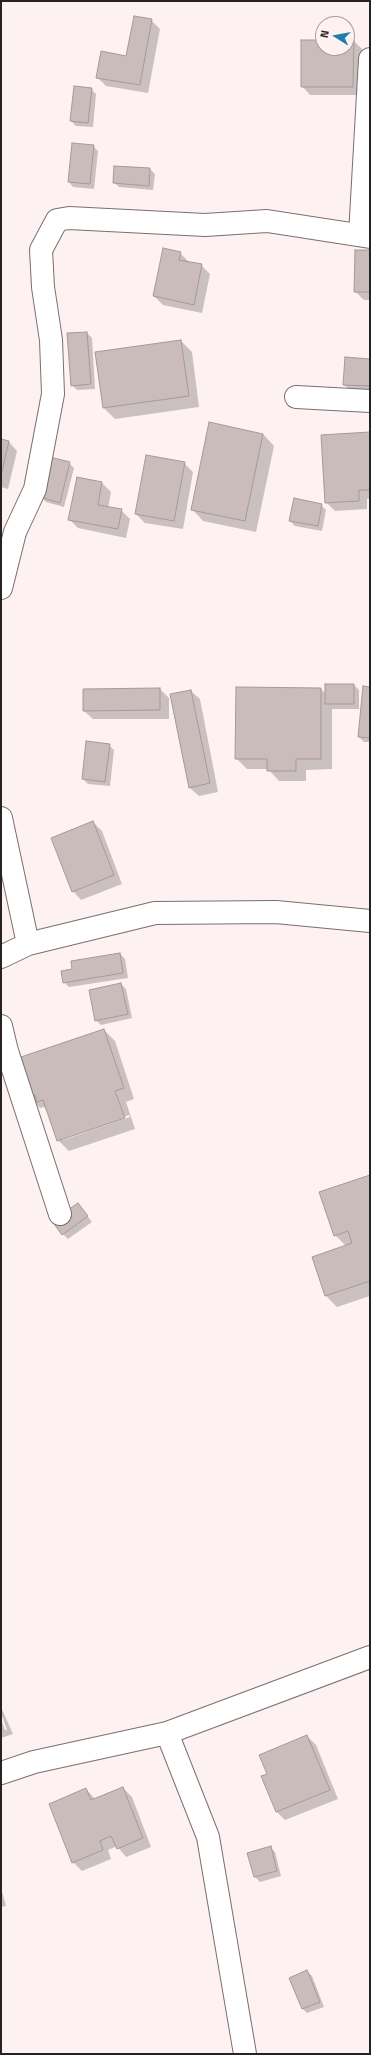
<!DOCTYPE html>
<style>
body{margin:0}
#map{position:relative;width:371px;height:2055px;overflow:hidden;background:#fdf1f1;font-family:"Titillium Web",sans-serif}
canvas{display:block}
.frame{position:absolute;inset:0;border:2px solid #282323;pointer-events:none}
.north{position:absolute;left:315px;top:16px;width:40px;height:40px;box-sizing:border-box;background:#fdf1f1;border:1px solid #a89f9f;border-radius:50%;rotate:281deg;font-size:11px;font-weight:700;line-height:16px;text-align:center;color:#282323}
.north::after{content:'';display:block;margin:auto;width:14px;height:18px;background:#1c80ab;clip-path:polygon(50% 0,100% 100%,50% 72%,0 100%)}
</style>
<div id="map">
<canvas width="371" height="2055"></canvas>
<div class="frame"></div>
<div class="north">N</div>
</div>
<script>
const g = document.querySelector('canvas').getContext('2d');
g.lineJoin = 'round';
function fillPath(path, color) { g.fillStyle = color; g.fill(path, 'evenodd'); }
const shape = rows => new Path2D(rows.map(r => 'M' + r).join(''));
function stroke(path, color, width, dash) { g.strokeStyle = color; g.lineWidth = width; g.lineCap = dash ? 'butt' : 'round'; g.setLineDash(dash || []); g.stroke(path); }
const shadow = shape([
 [151,20,160,29,148,93,106,86,97,77,127,57],
 [323,41,323,48,347,48,347,41,354,41,363,50,362,95,310,95,302,86],
 [91,89,96,94,93,127,76,126,71,121],
 [93,146,98,151,94,189,73,187,69,182],
 [150,169,155,174,153,190,119,187,114,182],
 [370,251,370,300,364,300,355,291],
 [180,253,189,262,201,265,210,274,202,313,163,305,154,296],
 [87,333,92,338,95,389,77,390,72,385,68,334],
 [181,341,192,352,199,407,115,419,104,408],
 [370,360,370,390,349,389,344,385],
 [370,433,370,499,367,499,367,509,335,511,326,502],
 [263,434,274,446,256,532,203,521,192,509],
 [1,440,9,442,17,451,8,489,1,487],
 [69,463,74,468,64,507,46,502,41,497],
 [184,463,193,472,183,529,145,523,136,514],
 [78,478,102,483,111,492,108,508,121,510,130,519,126,538,78,528,69,519],
 [321,505,326,510,322,531,295,526,290,521],
 [354,685,359,690,359,709,332,709,332,769,306,770,306,781,279,781,268,769,247,769,236,758,237,688,321,689,326,694],
 [370,688,370,742,364,742,359,737],
 [160,689,169,698,169,719,93,719,84,711],
 [191,691,200,699,218,792,199,796,190,788],
 [109,745,114,750,110,786,88,784,83,779],
 [93,822,102,831,122,884,81,900,73,891],
 [120,954,125,959,128,978,69,987,64,982,73,970],
 [121,984,126,989,132,1018,101,1025,96,1020],
 [104,1030,115,1041,134,1099,126,1102,135,1129,69,1151,58,1140,48,1112,44,1107,40,1108,29,1097],
 [129,1115,130,1117,63,1140,63,1138],
 [370,1176,370,1296,337,1307,326,1296,313,1257,346,1246,335,1235],
 [82,1209,92,1222,68,1239,63,1234],
 [1,1707,13,1734,1,1738,1,1719,5,1730,7,1730,1,1713],
 [307,1736,316,1745,338,1799,285,1820,276,1811],
 [123,1788,132,1797,151,1847,126,1857,117,1846,108,1850,111,1859,82,1871,73,1862,86,1789,95,1799],
 [270,1847,275,1852,281,1876,260,1882,255,1877,248,1853],
 [1,1888,6,1906,1,1907],
 [307,1971,312,1976,324,2007,307,2013,302,2008]
]);
const building = shape([
 [134,16,152,19,140,85,96,78,101,51,126,56,134,16],
 [301,40,323,40,323,48,347,48,347,40,354,40,353,87,301,87,301,40],
 [74,86,92,88,88,123,70,121,74,86],
 [72,143,94,145,90,184,68,182,72,143],
 [114,166,150,168,149,186,113,183,114,166],
 [163,248,181,252,179,260,202,264,194,305,153,296,163,248],
 [355,250,370,250,370,292,354,292,355,250],
 [87,332,91,384,71,386,67,333,87,332],
 [181,340,189,396,103,408,95,352,181,340],
 [345,357,370,359,370,386,343,385,345,357],
 [209,422,263,434,245,521,191,510,209,422],
 [370,432,370,490,359,490,359,501,325,503,321,435,370,432],
 [1,439,9,441,1,475,1,439],
 [146,455,185,462,174,521,135,514,146,455],
 [50,457,70,462,60,503,40,497,50,457],
 [77,477,102,482,98,505,122,509,118,529,68,520,77,477],
 [294,498,322,504,318,526,289,521,294,498],
 [325,684,354,684,354,704,325,704,325,684],
 [363,686,370,687,370,738,358,737,363,686],
 [236,687,321,688,321,759,296,759,296,771,267,771,267,759,235,759,236,687],
 [160,688,160,710,83,711,83,689,160,688],
 [191,690,210,783,189,788,170,694,191,690],
 [86,741,110,744,105,782,82,779,86,741],
 [93,821,114,875,72,892,51,838,93,821],
 [120,953,123,973,63,983,61,971,72,969,71,961,120,953],
 [121,983,128,1014,95,1021,89,990,121,983],
 [104,1029,124,1088,115,1091,125,1118,57,1141,43,1100,37,1102,35,1095,28,1098,15,1059,104,1029],
 [370,1175,370,1281,325,1296,312,1257,352,1243,348,1231,334,1236,319,1192,370,1175],
 [78,1203,88,1216,62,1235,52,1221,78,1203],
 [307,1735,330,1790,276,1812,261,1776,267,1774,259,1755,307,1735],
 [123,1787,143,1838,117,1849,111,1836,100,1841,103,1850,72,1863,49,1804,86,1788,91,1800,123,1787],
 [271,1846,277,1871,254,1877,247,1853,271,1846],
 [307,1970,320,2002,302,2009,289,1978,307,1970]
]);
const minor = shape([
 [360,235,370,59],
 [296,397,370,401],
 [1,588,15,532,35,489,53,394,51,340,43,287,41,250,57,220,69,218,205,225,267,221,370,237],
 [1,818,28,944],
 [1,957,28,944,155,913,276,912,370,921],
 [1,1026,7,1051,60,1214],
 [167,1733,208,1837,245,2054],
 [1,1773,34,1762,167,1733,370,1657]
]);
fillPath(shadow, '#0003');
fillPath(building, '#cbbcbc');
stroke(building, '#a69898', 1);
stroke(minor, '#7b6e6e', 24);
stroke(minor, '#fff', 22);
</script>
